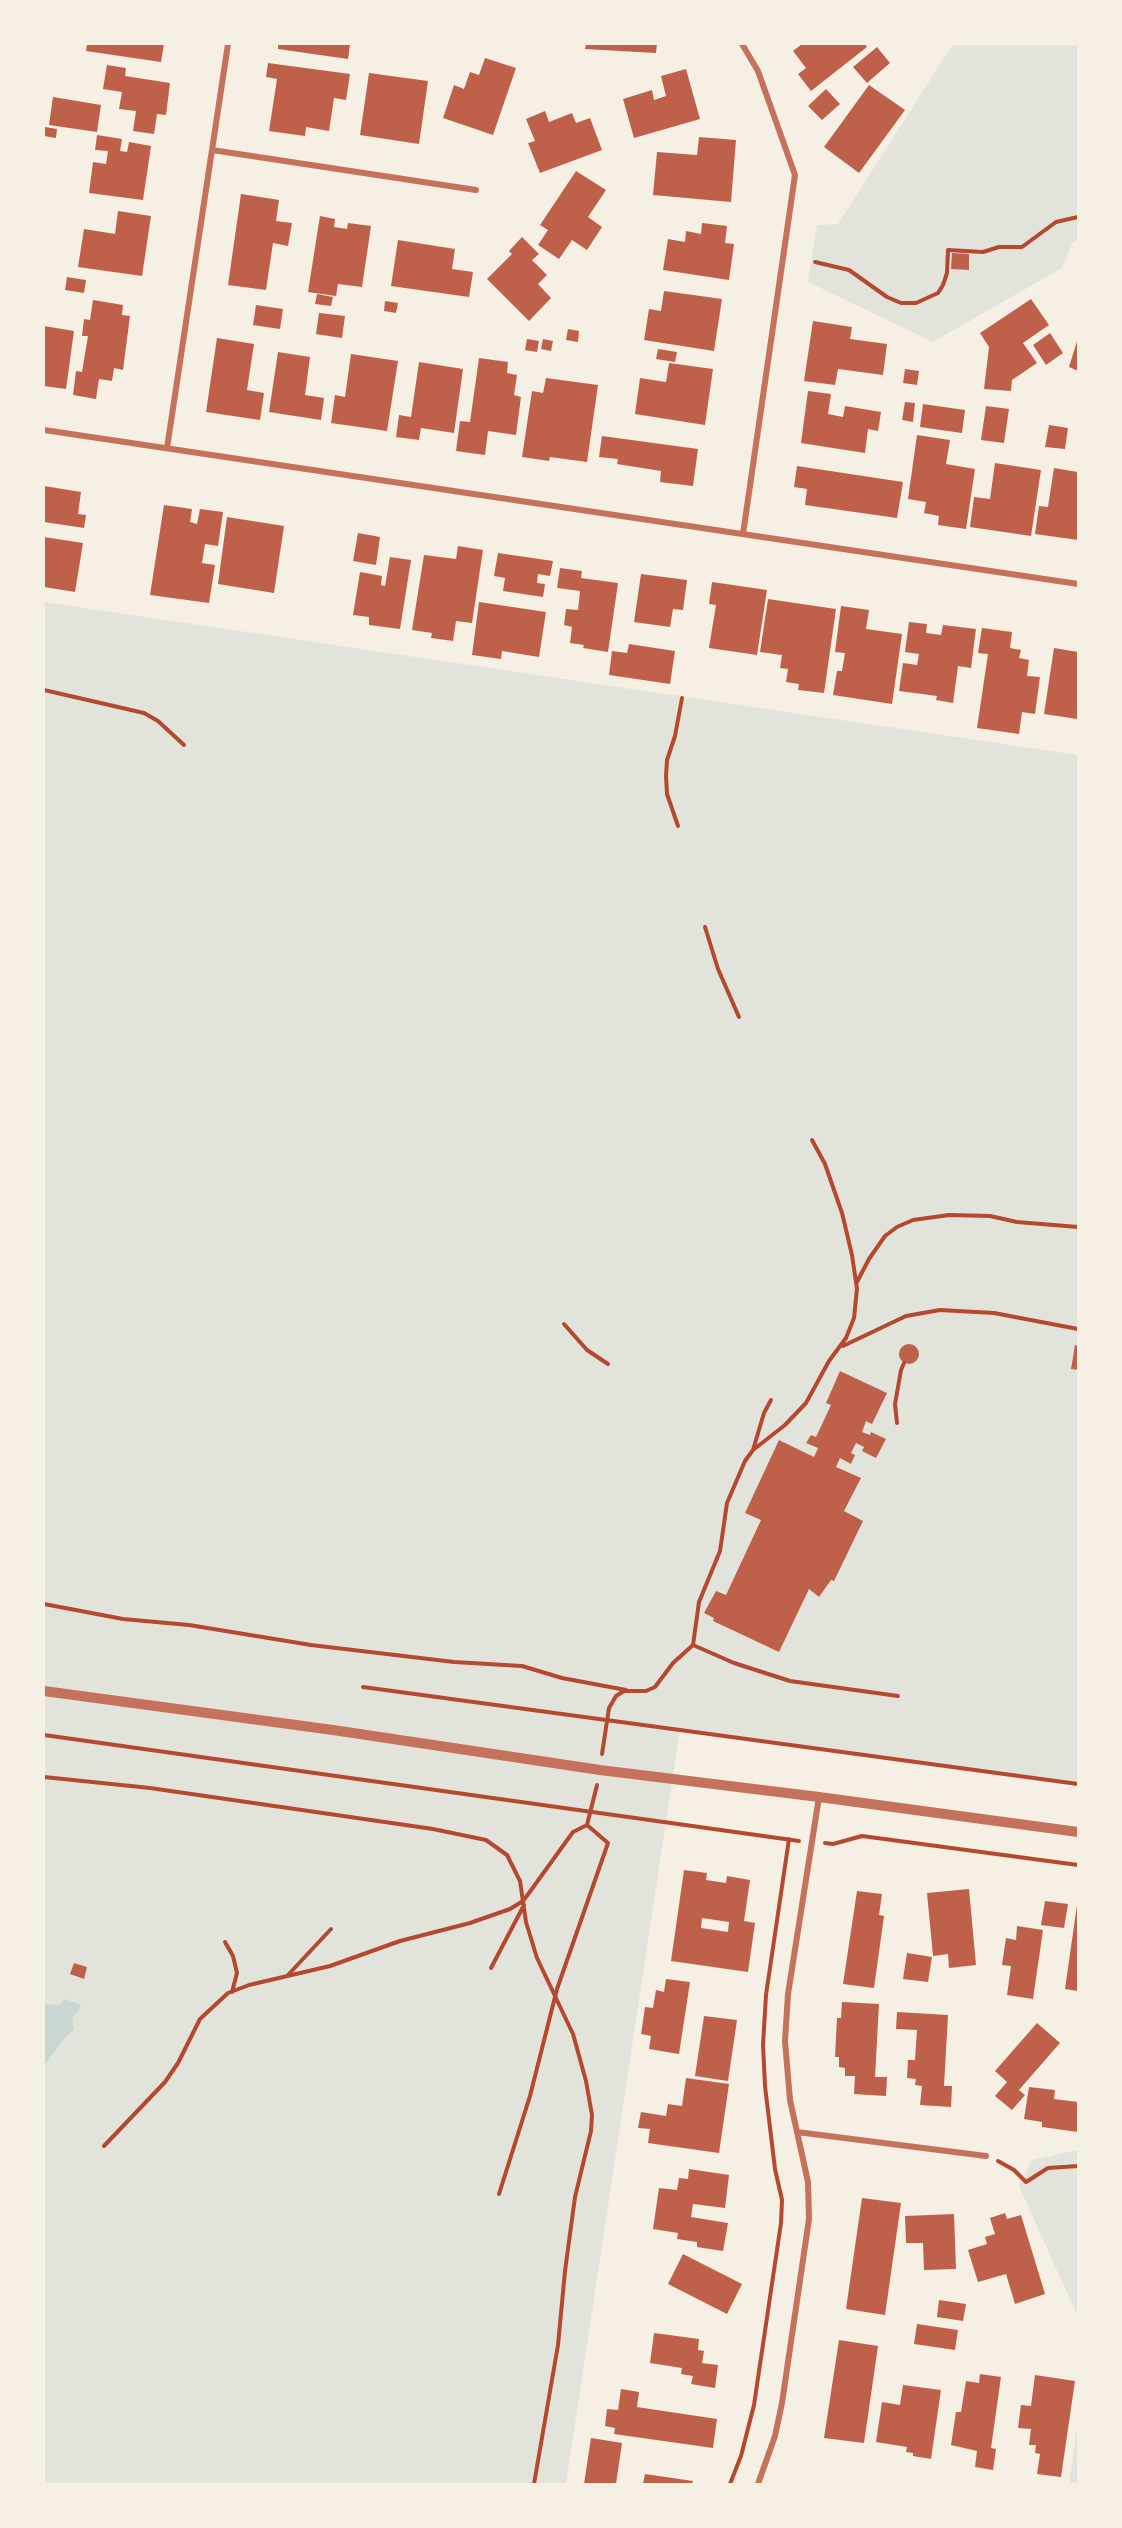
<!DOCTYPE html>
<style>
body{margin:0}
#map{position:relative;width:1122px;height:2528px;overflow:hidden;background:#f6efe4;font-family:"Public Sans",sans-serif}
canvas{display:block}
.frame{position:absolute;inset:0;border:45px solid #f6efe4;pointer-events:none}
</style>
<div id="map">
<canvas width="1122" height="2528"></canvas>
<div class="frame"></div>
</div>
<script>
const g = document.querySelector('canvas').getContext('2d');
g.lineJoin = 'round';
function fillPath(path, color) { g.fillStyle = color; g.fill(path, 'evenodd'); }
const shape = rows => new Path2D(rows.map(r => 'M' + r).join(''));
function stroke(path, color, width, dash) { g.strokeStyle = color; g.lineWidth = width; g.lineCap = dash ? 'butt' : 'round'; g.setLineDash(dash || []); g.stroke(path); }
const green = shape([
 [953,44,1078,44,1078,239,1073,242,1062,268,933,342,808,282,817,225,838,224],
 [44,602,1078,755,1078,1783,680,1729,566,2484,44,2484],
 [1078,2150,1078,2317,1019,2186,1032,2160],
 [1078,2421,1078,2484,1069,2484]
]);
const water = shape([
 [65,1999,81,2005,79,2011,72,2018,74,2030,66,2036,44,2066,44,2004,59,2005]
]);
const building = shape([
 [87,44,164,44,161,62,86,51],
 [278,44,343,44,350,45,348,59,278,49],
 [586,44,657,44,656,53,585,49],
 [802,44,865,44,867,47,811,91,798,74,806,68,793,51],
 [877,47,890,63,867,83,853,67],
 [485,58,516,68,493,135,443,118,454,85,464,89,470,72,479,75],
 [268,63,350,74,346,100,334,98,329,131,306,127,305,136,269,131,277,79,266,77],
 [107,65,126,68,125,76,170,83,166,115,157,114,154,134,133,131,136,111,119,109,122,92,103,89],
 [686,69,700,119,634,138,623,99,652,90,654,100,666,96,661,76],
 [369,73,428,81,419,144,360,135],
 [869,85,905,110,859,173,824,147],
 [826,89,840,104,822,120,808,106],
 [53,97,101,105,97,132,49,125],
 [545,111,549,122,572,113,576,123,590,118,602,150,540,173,528,143,535,141,526,119],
 [45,127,57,129,56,138,44,136],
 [97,135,122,139,120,151,127,152,129,142,151,146,143,200,89,193,93,162,106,164,108,151,95,150],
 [699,137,736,140,731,202,653,195,657,152,697,155],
 [576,171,606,190,588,217,602,227,587,250,572,240,559,259,538,245,548,230,540,225],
 [241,194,279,200,276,221,292,223,288,246,273,243,266,290,228,285],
 [118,211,151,216,142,276,78,267,84,229,115,234],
 [320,216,335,219,334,227,347,229,348,223,371,226,362,287,338,284,336,296,308,292],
 [702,223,727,226,725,243,734,244,729,280,663,270,668,239,685,242,686,231,701,234],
 [522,237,539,254,532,260,547,275,538,284,551,298,529,321,487,279,512,254,509,251],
 [398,240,455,249,452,269,473,272,469,297,391,286],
 [952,253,969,254,969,270,951,269],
 [67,277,86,280,84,293,65,290],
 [664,291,722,299,714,351,644,340,649,309,661,311],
 [317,294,333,297,331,306,315,304],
 [1031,299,1049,325,1023,343,1037,363,1012,380,1011,391,984,389,989,347,980,333],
 [93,300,123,305,122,315,130,316,123,370,114,368,112,381,99,379,96,399,73,395,76,371,82,372,88,336,82,336,84,319,90,320],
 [385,301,398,303,396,313,384,311],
 [256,305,283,309,280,329,253,325],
 [319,313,345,316,342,338,316,334],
 [813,321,852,327,850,339,887,344,883,375,838,369,835,385,804,381],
 [44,326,74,331,66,389,44,386],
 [568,329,579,331,578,342,566,340],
 [1050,333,1063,353,1046,365,1033,345],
 [217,338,254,344,247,390,264,393,260,420,206,412],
 [1078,338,1078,371,1069,367],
 [527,339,539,341,537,352,525,350],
 [543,339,553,341,551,351,541,349],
 [658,349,677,352,675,362,656,359],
 [278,352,310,357,305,395,324,398,321,420,269,412],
 [351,354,398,361,387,431,331,423,335,395,345,397],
 [479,358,508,362,507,373,517,375,514,395,521,397,516,435,488,431,485,455,456,451,460,421,470,422],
 [419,362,463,369,454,433,421,428,419,440,396,437,399,415,411,417],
 [669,363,713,369,705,425,635,414,640,378,666,382],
 [905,369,919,371,917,385,903,383],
 [546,378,598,385,587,462,550,457,549,461,522,457,532,391,543,393],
 [808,391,831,394,828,414,843,417,845,406,881,412,878,431,868,429,865,453,801,443],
 [905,402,915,403,913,422,902,420],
 [923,404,965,410,962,433,920,427],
 [986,406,1009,409,1004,443,981,440],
 [1049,425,1068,428,1065,449,1045,447],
 [917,435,950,440,946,464,975,469,966,529,938,525,939,516,924,513,926,502,908,499],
 [602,436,698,449,693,486,660,482,661,471,617,464,618,459,599,457],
 [995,463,1041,470,1031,536,970,527,974,497,990,499],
 [797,466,903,482,897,518,805,505,807,489,794,487],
 [1054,468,1078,472,1078,540,1035,534,1039,506,1048,507],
 [44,486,81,492,78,514,86,515,84,528,44,522],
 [164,505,192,509,190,522,197,524,200,509,223,512,218,546,205,544,202,563,215,565,209,603,150,595],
 [227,517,284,526,274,593,218,584],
 [358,533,380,537,376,565,353,561],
 [44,537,83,543,75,592,44,587],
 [458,546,483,550,472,623,456,621,453,641,431,638,432,633,412,630,424,555,456,559],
 [498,553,553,561,550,576,538,574,537,583,545,584,543,597,503,591,505,578,494,576],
 [390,557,411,560,400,629,369,625,369,617,353,615,360,572,382,576,381,585,385,586],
 [560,568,582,571,581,578,618,583,608,652,583,648,584,645,570,643,572,627,564,625,566,609,578,610,580,591,557,588],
 [641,574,687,580,683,610,673,609,670,627,634,622],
 [712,582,767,590,757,655,709,648,716,605,709,604],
 [768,599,836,609,824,693,798,690,799,684,786,682,788,669,780,668,782,655,760,652],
 [479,602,546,612,539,657,502,651,501,659,472,655],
 [841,606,869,610,866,629,902,634,892,704,833,695,837,671,842,671,845,653,835,652],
 [909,622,927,624,926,633,941,635,943,625,976,629,971,668,958,666,953,703,936,700,937,696,899,691,903,663,917,665,919,654,905,652],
 [982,628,1012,632,1010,648,1021,650,1019,658,1029,660,1027,676,1040,677,1035,714,1022,712,1019,734,977,728,988,654,978,653],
 [629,644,675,651,670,684,609,675,612,651,627,653],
 [1054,648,1078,652,1077,719,1044,714],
 '899 1354a10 10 0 1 1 20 0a10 10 0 1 1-20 0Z',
 [1075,1345,1078,1346,1078,1370,1071,1369],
 [840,1371,887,1393,872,1424,866,1421,862,1432,870,1435,871,1432,886,1439,876,1458,862,1451,864,1447,856,1443,851,1453,855,1455,851,1464,840,1458,836,1467,861,1478,844,1511,863,1521,834,1581,831,1580,819,1597,809,1589,779,1652,713,1621,714,1618,704,1613,716,1591,726,1595,761,1520,745,1513,779,1440,814,1457,818,1448,806,1443,811,1435,816,1437,831,1405,826,1403],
 [684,1870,707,1873,706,1880,726,1883,727,1876,750,1880,744,1921,755,1923,748,1972,671,1961],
 [702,1918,729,1922,728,1932,701,1928],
 [969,1889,976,1965,949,1968,948,1954,933,1956,927,1893],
 [857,1891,882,1894,879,1915,884,1916,874,1988,843,1984],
 [1045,1901,1068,1904,1064,1928,1041,1925],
 [1077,1905,1078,1905,1078,1991,1065,1989],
 [1017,1926,1043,1930,1033,1999,1007,1995,1011,1966,1002,1965,1006,1938,1016,1940],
 [907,1953,932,1957,928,1982,903,1979],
 [74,1963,87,1967,84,1979,70,1974],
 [666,1979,690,1982,679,2054,649,2049,651,2036,641,2034,645,2007,653,2008,656,1990,664,1992],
 [842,2002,879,2004,875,2077,887,2077,886,2096,854,2094,855,2076,845,2076,845,2068,839,2067,839,2057,835,2057,837,2018,841,2018],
 [897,2012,948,2015,944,2086,952,2086,951,2107,920,2105,922,2086,915,2085,916,2079,907,2078,908,2060,915,2060,917,2030,896,2029],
 [704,2016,737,2020,728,2081,695,2076],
 [1037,2023,1060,2043,1019,2090,1025,2095,1012,2110,995,2096,1007,2082,995,2071],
 [686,2078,729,2084,719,2153,648,2143,650,2129,638,2128,641,2112,666,2116,668,2104,682,2106],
 [1029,2087,1055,2090,1054,2099,1078,2102,1078,2132,1042,2127,1042,2122,1024,2119],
 [689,2169,729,2175,725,2208,693,2204,691,2217,728,2223,723,2251,697,2247,697,2242,677,2239,678,2233,653,2229,659,2188,677,2190,679,2178,688,2179],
 [862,2198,901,2203,885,2315,846,2309],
 [1005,2213,1007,2219,1021,2215,1045,2294,1015,2304,1006,2274,978,2282,968,2250,987,2244,985,2237,995,2234,990,2218],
 [954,2214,956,2269,924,2270,923,2243,906,2243,905,2216],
 [683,2254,742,2284,727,2314,668,2284],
 [939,2300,966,2304,963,2321,937,2317],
 [917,2324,958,2330,955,2350,914,2344],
 [654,2333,699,2339,698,2350,704,2351,702,2363,718,2365,715,2388,691,2384,693,2376,681,2374,682,2368,650,2363],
 [839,2340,878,2346,864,2443,824,2438],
 [980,2374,1001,2377,991,2448,996,2449,993,2470,975,2467,977,2451,951,2445,956,2412,961,2412,966,2381,979,2383],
 [1035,2375,1075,2381,1061,2477,1037,2474,1040,2454,1035,2453,1036,2445,1029,2445,1031,2429,1018,2428,1021,2405,1031,2406],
 [903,2385,941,2390,931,2459,913,2456,913,2453,906,2452,907,2447,876,2442,882,2402,900,2405],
 [621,2389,639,2392,637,2407,717,2419,713,2448,614,2434,615,2428,605,2426,607,2409,618,2410],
 [591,2438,622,2443,616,2484,584,2484],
 [645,2474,693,2481,692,2484,643,2484]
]);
const path = shape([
 [815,262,849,270,887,297,901,303,916,303,938,293,943,285,947,273,948,250,983,252,999,247,1022,247,1056,222,1078,217],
 [44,690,144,713,158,721,184,745],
 [678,826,667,794,666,776,667,760,675,736,682,698],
 [705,927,718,969,739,1017],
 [857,1282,869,1259,885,1236,897,1227,913,1220,949,1215,990,1216,1017,1222,1078,1227],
 [564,1324,587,1350,608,1364],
 [843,1346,906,1316,940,1310,994,1313,1078,1329],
 [897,1423,895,1404,901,1370,904,1363],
 [753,1450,764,1413,771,1400],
 [44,1604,123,1619,189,1625,311,1645,454,1662,522,1666,562,1678,626,1690],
 [693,1645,699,1602,720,1551,727,1503,745,1461,753,1450,785,1425,806,1403,829,1361,846,1338,854,1318,857,1289,852,1255,842,1213,825,1164,812,1140],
 [363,1687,1078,1784],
 [44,1735,799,1841],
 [602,1754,609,1708,616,1696,624,1691,646,1691,655,1687,673,1663,693,1645,734,1663,790,1681,898,1696],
 [44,1777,150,1788,433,1829,486,1840,507,1855,520,1881,526,1922,537,1958,573,2034,586,2081,592,2115,591,2131,575,2197,565,2271,558,2345,534,2484],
 [825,1843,833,1844,862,1836,1078,1865],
 [225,1942,233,1956,237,1973,232,1992],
 [491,1968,524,1905],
 [288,1975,331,1929],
 [104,2146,165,2082,178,2063,200,2019,228,1993,249,1985,330,1966,400,1941,470,1923,510,1909,523,1901,529,1893,573,1832,587,1825],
 [998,2161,1014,2170,1026,2182,1048,2168,1078,2166],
 [499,2194,530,2096,557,1989,608,1843,587,1825,597,1785],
 [730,2484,741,2456,754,2405,781,2223,782,2200,775,2169,765,2086,763,2045,766,1995,789,1839]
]);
const minor = shape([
 [742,44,758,71,795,175,743,534],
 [212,150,476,190],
 [44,430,1078,584],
 [167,448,228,44],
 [797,2132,986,2156],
 [758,2484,775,2436,782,2403,809,2219,808,2182,790,2100,785,2041,788,1994,819,1797]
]);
const tertiary = shape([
 [44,1691,333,1730,600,1770,819,1797,1078,1832]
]);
fillPath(green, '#e2e4dc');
fillPath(water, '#c9d6d2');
fillPath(building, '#bf614a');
stroke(path, '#b5482f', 4);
stroke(minor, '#c5725c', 6);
stroke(tertiary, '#c5725c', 10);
</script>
